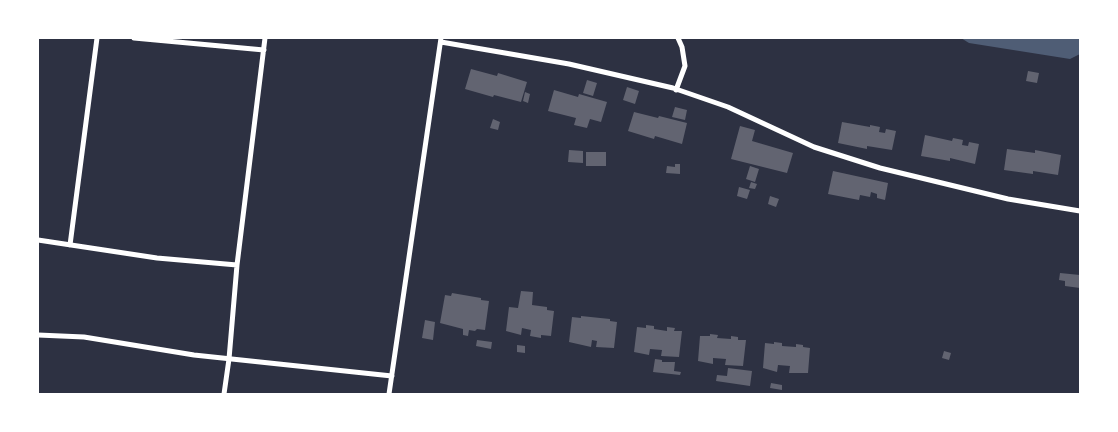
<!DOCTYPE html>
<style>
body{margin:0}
#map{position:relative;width:1118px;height:432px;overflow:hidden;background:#2d3142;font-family:"Nunito Sans",sans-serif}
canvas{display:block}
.frame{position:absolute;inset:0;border:39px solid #fff;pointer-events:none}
</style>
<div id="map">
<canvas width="1118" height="432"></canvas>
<div class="frame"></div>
</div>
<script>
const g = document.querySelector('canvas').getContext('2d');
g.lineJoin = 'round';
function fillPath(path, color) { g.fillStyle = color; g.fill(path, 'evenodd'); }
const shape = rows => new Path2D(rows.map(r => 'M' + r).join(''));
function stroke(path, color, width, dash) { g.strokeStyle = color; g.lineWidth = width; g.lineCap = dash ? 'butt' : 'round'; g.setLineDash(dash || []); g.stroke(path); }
const water = shape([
 [961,38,1080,38,1080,54,1070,59,969,43]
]);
const building = shape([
 [471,69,497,76,498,73,527,82,521,102,494,95,493,97,465,89],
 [1028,71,1039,73,1037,83,1026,81],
 [587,80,597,83,593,96,583,93],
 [627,87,639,91,635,104,623,100],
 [554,90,578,97,579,94,607,102,601,122,590,119,587,128,574,125,576,118,548,111],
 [525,92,530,94,528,103,523,101],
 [675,107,687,110,685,120,672,117],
 [634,112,658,118,659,116,687,123,682,144,655,136,654,139,628,131],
 [493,119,500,122,498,130,490,128],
 [842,122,870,127,870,125,880,127,879,132,885,133,886,129,896,131,892,150,867,146,867,149,838,143],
 [740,126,755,130,752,141,793,153,787,173,731,159],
 [925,135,952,141,953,138,963,140,962,145,968,146,969,142,979,144,975,164,950,158,950,161,921,156],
 [1007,149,1035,153,1035,150,1061,155,1058,175,1033,171,1033,174,1004,170],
 [569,150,583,151,583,163,568,162],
 [586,152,606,152,606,166,586,166],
 [675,164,680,164,680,174,666,173,667,166,675,167],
 [750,166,759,169,755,182,746,179],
 [833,171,888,183,885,200,877,198,877,194,871,192,870,197,860,195,859,200,828,194],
 [751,182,757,184,755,189,749,188],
 [739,187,750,190,747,199,737,196],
 [770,196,779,199,776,207,768,204],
 [1060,273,1080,275,1080,288,1065,286,1065,281,1059,280],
 [521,291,533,292,532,305,547,307,547,310,554,311,551,336,541,335,541,338,530,336,531,330,522,328,521,335,506,331,509,307,518,308],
 [452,293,481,298,481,300,489,301,485,330,477,329,475,331,469,330,468,336,463,335,463,329,440,323,445,295,451,296],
 [581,316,610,319,610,321,617,322,614,348,596,347,597,341,592,340,591,347,569,342,572,317,581,318],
 [425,320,435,322,433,340,422,338],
 [646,325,654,326,654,329,667,331,667,327,675,328,674,331,682,331,679,357,661,356,662,350,650,349,649,355,634,352,637,327,646,328],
 [710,334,718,335,717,338,731,339,731,336,738,337,738,340,746,340,743,366,725,365,726,359,713,358,713,364,698,361,700,336,710,336],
 [477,340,492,342,491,349,476,346],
 [774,342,782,343,782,346,796,347,796,344,803,345,803,347,810,348,808,373,789,373,790,366,778,365,777,372,763,368,765,343,774,344],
 [517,345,525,346,525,353,517,352],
 [944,351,951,353,949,360,942,358],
 [655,359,662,360,662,362,675,362,674,371,681,372,680,375,653,372],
 [728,368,752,371,750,386,716,381,717,375,727,376],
 [771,383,782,385,782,390,770,388]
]);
const minor = shape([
 [134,38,264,50],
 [441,42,569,64,673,88,728,107,814,147,880,168,1008,199,1080,211],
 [676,90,685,66,682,47,678,38],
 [38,240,157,258,237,265],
 [70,245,97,38],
 [38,335,84,337,194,355,392,376],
 [224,394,229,359,237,265,265,38],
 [389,394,441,38]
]);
fillPath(water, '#4f5d75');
fillPath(building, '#626471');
stroke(minor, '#fff', 5);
</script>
